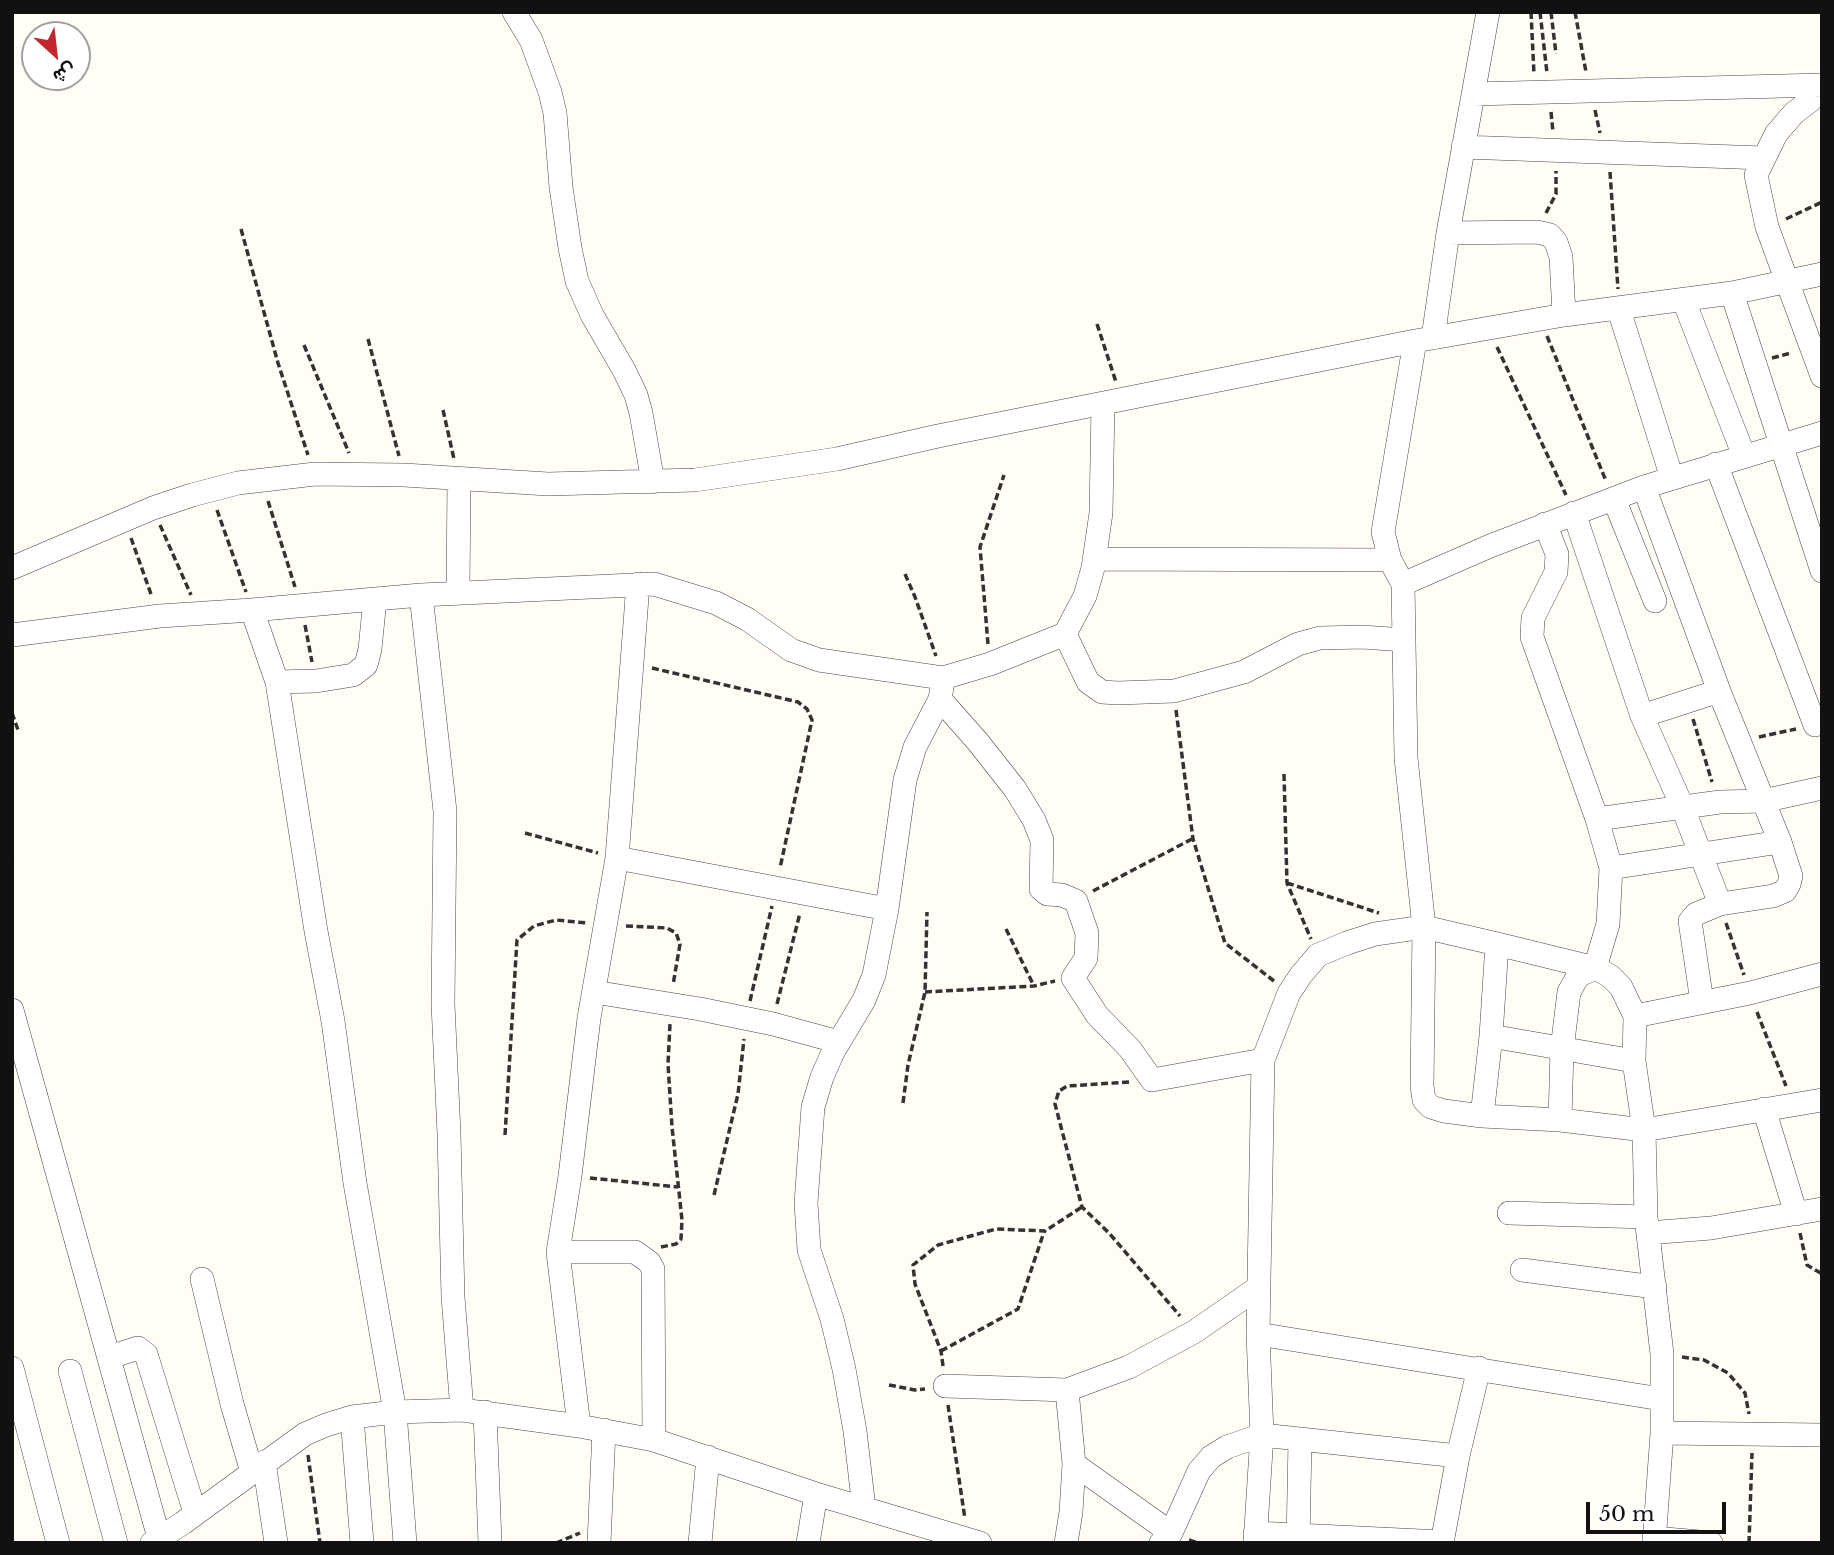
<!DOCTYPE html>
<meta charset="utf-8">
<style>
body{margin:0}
#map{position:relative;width:1834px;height:1555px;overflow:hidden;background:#fffdf5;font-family:"Libre Baskerville",Vazirmatn,serif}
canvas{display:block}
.frame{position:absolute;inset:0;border:14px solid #111;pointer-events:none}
.north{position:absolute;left:21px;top:21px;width:70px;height:70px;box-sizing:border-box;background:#fff;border:2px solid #a0a0a0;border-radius:50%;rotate:153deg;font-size:19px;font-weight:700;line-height:28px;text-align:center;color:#111}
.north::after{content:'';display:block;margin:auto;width:24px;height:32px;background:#c4262e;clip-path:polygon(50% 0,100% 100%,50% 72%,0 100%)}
.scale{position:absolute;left:1586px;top:1502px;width:140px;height:32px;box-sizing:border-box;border:4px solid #111;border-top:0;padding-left:9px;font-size:21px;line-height:24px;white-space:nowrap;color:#111;-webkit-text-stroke:5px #fff;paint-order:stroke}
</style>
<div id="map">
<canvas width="1834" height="1555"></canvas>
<div class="frame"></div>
<div class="north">ش</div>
<div class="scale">50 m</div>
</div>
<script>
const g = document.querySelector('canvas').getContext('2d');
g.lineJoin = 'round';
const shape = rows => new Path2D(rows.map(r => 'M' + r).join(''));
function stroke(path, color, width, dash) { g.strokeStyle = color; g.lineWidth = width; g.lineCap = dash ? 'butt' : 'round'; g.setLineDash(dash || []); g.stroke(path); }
const path = shape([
 [1531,12,1534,74],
 [1540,12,1547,73],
 [1551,12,1556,54],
 [1575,12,1586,72],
 [1595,110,1600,133],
 [1551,112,1553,132],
 [1610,172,1618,289],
 [1546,213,1556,194,1556,171],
 [1786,219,1822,202],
 [241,229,278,363,308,455],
 [1097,324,1116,382],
 [1547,336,1606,481],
 [368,339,399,456],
 [304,345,349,453],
 [1497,347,1566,495],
 [1772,358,1791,353],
 [443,410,454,459],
 [268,501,295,587],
 [217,510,246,592],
 [160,525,191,595],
 [131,538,152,597],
 [905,574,915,597,936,656],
 [305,625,312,662],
 [988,644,980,547,1004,475],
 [652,668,798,702,807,709,812,720,780,868],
 [1176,710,1193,839,1225,943,1274,981],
 [12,713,18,730],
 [1693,719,1712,782],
 [1759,737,1796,729],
 [1284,774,1287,883,1311,939],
 [525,833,598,853],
 [12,860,13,861],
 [1287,883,1379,913],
 [1093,891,1192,839],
 [1726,923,1744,975],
 [626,926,667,928,676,933,680,944,673,985],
 [1006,929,1034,986],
 [925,992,1034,986,1055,981],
 [750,1001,772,906],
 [777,1004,800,913],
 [1757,1012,1786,1086],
 [1129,1082,1067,1086,1059,1091,1055,1104,1082,1207,1109,1233,1180,1316],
 [903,1103,908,1065,925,992,927,912],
 [505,1135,517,940,534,926,556,920,587,923],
 [590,1178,678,1187],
 [714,1195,738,1094,744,1039],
 [1800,1233,1807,1265,1822,1274],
 [661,1247,676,1244,681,1239,682,1220,672,1127,668,1064,670,1024],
 [941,1351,1018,1309,1044,1232],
 [1682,1357,1704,1360,1728,1373,1745,1393,1749,1414],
 [943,1366,941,1351,915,1284,913,1265,938,1245,996,1229,1045,1231,1082,1207],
 [889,1385,915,1390,925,1389],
 [948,1405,965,1519],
 [308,1455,320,1543],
 [1189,1540,1198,1543],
 [556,1543,580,1533],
 [1749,1543,1752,1453]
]);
const minor = shape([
 [514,12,531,40,550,92,555,113,561,187,570,248,577,281,592,315,624,370,636,395,641,413,653,482],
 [1473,94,1822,85],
 [1810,101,1794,113,1776,134,1756,175,1767,227,1822,376],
 [1463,147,1763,158],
 [1448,233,1537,232,1550,235,1556,242,1561,257,1564,315],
 [1732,293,1822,571],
 [1684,301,1744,456],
 [1619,310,1672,478],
 [1433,338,1448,233,1488,12],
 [1415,341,1383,532,1390,560,1403,584,1406,758,1424,927,1422,1086,1424,1100,1431,1107,1444,1111,1482,1116,1560,1120,1644,1130,1822,1100],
 [1716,464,1815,725],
 [1644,487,1719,691,1780,842,1791,876,1789,884,1785,891,1773,896,1720,904,1696,914,1690,921,1702,1002],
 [1614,499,1655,601],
 [1574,513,1642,716,1682,806,1720,904],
 [1545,524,1557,554,1556,572,1533,618,1532,637,1597,819,1611,868,1608,924,1595,968,1578,976,1569,992,1562,1049,1560,1120],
 [1094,559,1390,560],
 [12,568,153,508,192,495,238,483,315,474,404,475,548,484,695,480,837,459,938,436,1415,341,1564,315,1732,293,1822,274],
 [1403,584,1490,546,1644,487,1822,433],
 [458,592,459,479],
 [421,595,445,811,443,1004,449,1134,453,1297,462,1410],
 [252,610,277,682,316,931,333,1021,355,1183,395,1412,405,1543],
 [1065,634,1085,596,1093,568,1101,513,1103,404],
 [12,635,160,616,252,610,421,595,654,584,716,603,747,619,791,650,819,660,943,678,990,664,1065,634,1088,682,1102,692,1118,693,1174,691,1244,672,1298,644,1320,638,1363,637,1404,640],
 [277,682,316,681,353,675,366,665,370,649,375,599],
 [942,687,940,699,978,742,1015,789,1034,820,1042,840,1041,889,1047,894,1062,895,1076,901,1087,933,1086,958,1073,978,1097,1015,1130,1049,1152,1080,1263,1060],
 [1642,716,1719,691],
 [1597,819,1720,802,1763,801,1822,788],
 [617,858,887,909],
 [1611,868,1780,842],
 [1497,944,1595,968,1610,976,1621,987,1635,1016,1634,1061,1644,1130,1646,1217,1662,1354,1662,1433,1654,1543],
 [594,992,700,1009,773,1024,839,1042],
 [12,1010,159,1538],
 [1635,1016,1750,993,1822,974],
 [1491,1036,1634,1061],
 [1764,1109,1796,1214],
 [1509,1213,1646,1217],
 [1648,1233,1711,1228,1822,1209],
 [558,1252,635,1252,649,1262,653,1269,654,1440],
 [1522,1270,1655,1287],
 [202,1279,232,1404,252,1472],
 [1258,1334,1661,1399],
 [110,1357,138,1348,146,1354,195,1513],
 [12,1368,58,1543],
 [70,1371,116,1543],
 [945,1386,1067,1390,1074,1464,1171,1533],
 [1067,1390,1129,1367,1194,1332,1259,1287],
 [485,1412,490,1543],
 [352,1417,362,1543],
 [579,1426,558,1252,570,1176,589,1018,617,858,638,584],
 [1662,1433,1822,1435],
 [264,1462,276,1543],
 [864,1508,855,1431,844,1369,832,1319,809,1250,806,1203,813,1107,822,1077,833,1052,864,1000,874,975,887,909,905,780,915,747,940,699],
 [1255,1533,1442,1542],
 [1654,1538,1711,1543],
 [152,1543,183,1523,305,1434,326,1425,352,1417,395,1412,462,1410,579,1426,654,1440,816,1494,980,1543],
 [599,1543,604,1430],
 [700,1543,708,1457],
 [808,1543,816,1494],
 [1066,1543,1071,1512,1074,1464],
 [1161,1543,1171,1533,1199,1471,1211,1457,1227,1447,1262,1435,1458,1456],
 [1255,1543,1262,1435,1258,1334,1263,1060,1289,993,1301,975,1318,955,1347,943,1375,934,1424,927,1497,944,1491,1036,1482,1116],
 [1298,1543,1300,1440],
 [1442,1543,1458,1456,1479,1368]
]);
stroke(minor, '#444', 24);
stroke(path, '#333', 3.5, [7, 3.5]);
stroke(minor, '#fff', 23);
</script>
